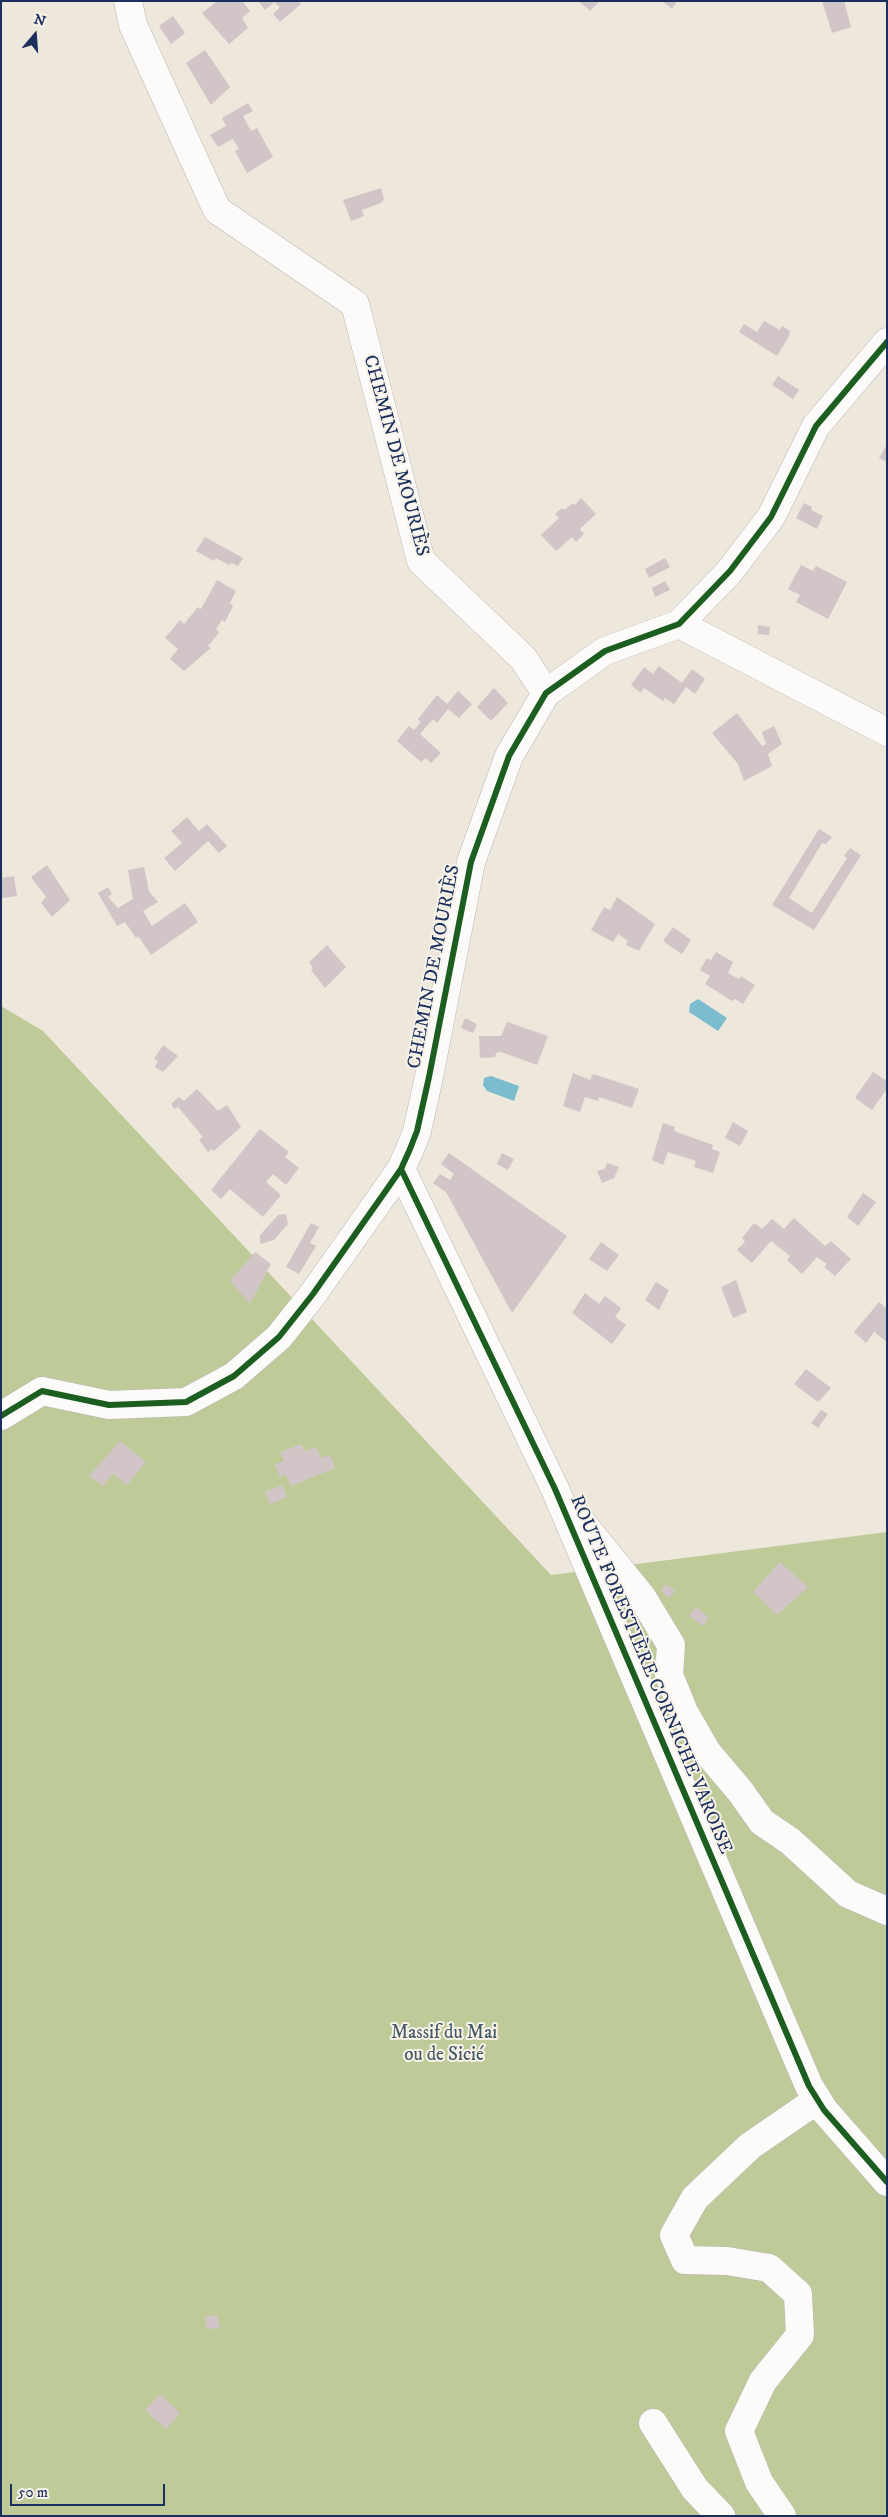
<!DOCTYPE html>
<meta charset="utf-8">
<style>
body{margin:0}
#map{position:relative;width:888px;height:2517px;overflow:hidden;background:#eee7dc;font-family:"IM FELL DW Pica",serif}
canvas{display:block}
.frame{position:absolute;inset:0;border:2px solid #1b2f5e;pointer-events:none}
.north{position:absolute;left:10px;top:10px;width:50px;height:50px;-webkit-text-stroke:4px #f7f3e8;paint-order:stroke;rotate:18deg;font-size:14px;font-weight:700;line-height:20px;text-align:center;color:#1b2f5e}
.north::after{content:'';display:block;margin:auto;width:18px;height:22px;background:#1b2f5e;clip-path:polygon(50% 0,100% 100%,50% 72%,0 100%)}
.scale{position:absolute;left:10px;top:2484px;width:155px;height:22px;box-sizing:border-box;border:2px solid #1b2f5e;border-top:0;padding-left:6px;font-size:15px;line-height:18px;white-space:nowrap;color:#1b2f5e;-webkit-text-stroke:4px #f7f3e8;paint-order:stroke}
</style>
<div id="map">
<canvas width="888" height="2517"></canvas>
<div class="frame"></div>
<div class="north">N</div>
<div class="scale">50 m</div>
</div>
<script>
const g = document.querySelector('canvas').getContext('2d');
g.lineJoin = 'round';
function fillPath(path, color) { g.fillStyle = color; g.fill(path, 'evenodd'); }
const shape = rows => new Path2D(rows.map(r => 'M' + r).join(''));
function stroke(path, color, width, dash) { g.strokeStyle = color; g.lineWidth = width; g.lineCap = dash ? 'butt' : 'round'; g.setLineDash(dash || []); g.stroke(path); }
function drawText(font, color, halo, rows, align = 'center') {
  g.font = font + ' "IM FELL DW Pica",serif'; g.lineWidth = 4; g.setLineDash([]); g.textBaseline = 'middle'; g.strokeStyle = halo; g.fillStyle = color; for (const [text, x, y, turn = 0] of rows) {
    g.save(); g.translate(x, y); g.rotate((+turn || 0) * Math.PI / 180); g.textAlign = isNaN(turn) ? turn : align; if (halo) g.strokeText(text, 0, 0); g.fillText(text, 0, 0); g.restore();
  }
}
const forest = shape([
 [1,1006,43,1031,551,1575,887,1532,887,2516,1,2516]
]);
const water = shape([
 [698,999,727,1018,718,1031,689,1012,690,1004],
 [491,1076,519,1086,514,1101,487,1091,483,1085,484,1078]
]);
const building = shape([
 [217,1,242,1,250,11,242,18,248,28,229,44,202,13],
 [258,1,299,1,301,4,280,22,273,14,280,7,274,2,265,10],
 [579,1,600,1,590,11],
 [662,1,677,1,672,9],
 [822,1,844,1,851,27,832,33],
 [173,16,185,33,171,44,159,26],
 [205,50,230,87,211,105,186,63],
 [248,103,253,111,243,116,251,131,257,128,273,157,247,173,235,151,239,149,233,139,218,147,210,135,226,126,222,118],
 [381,188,384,199,381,203,362,210,364,216,351,221,343,200],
 [764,321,780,330,782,326,790,331,789,336,777,356,739,332,744,324,757,332],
 [778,376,799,390,793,399,772,385],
 [887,444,887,462,879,458],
 [581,498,596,514,580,529,584,534,576,542,572,537,556,551,541,535,559,518,555,514,562,508,564,510,573,503,575,505],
 [804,503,812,507,811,510,823,516,817,529,796,518],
 [205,537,243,558,238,566,231,563,229,565,216,558,214,561,196,551],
 [665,558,670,567,649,578,645,569],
 [801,565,813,571,816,566,847,582,828,619,796,602,800,595,788,589],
 [217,580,236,591,230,603,233,606,225,622,222,620,216,629,219,633,208,646,211,648,184,671,170,659,178,649,165,638,180,620,184,624,198,607,201,609],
 [665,581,670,590,655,597,652,588],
 [758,625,770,627,769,635,758,634],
 [659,666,682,683,692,669,705,679,695,694,686,687,674,704,665,698,663,701,644,688,641,693,631,685,644,667,653,674],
 [494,688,508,703,491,721,477,707],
 [458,691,472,704,459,718,448,709,437,723,433,719,420,734,441,753,431,763,426,758,421,762,397,741,409,726,414,730,421,722,418,719,437,695,447,704],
 [737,713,762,746,766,744,762,732,774,726,782,744,768,754,772,766,744,781,738,764,712,733],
 [187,817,199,831,207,824,227,846,219,853,208,841,175,871,164,858,182,843,171,831],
 [819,829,832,837,826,844,822,843,789,898,812,913,847,858,844,856,850,848,861,855,814,930,772,905],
 [47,865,70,900,52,917,41,903,46,897,31,877],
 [144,867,149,891,158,902,143,911,152,926,185,903,198,922,151,955,138,936,136,938,125,922,117,926,98,893,108,887,112,894,108,897,118,908,133,899,128,870],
 [14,876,17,896,2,898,1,878],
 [617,897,655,924,639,951,626,945,628,941,618,934,613,942,591,930,604,907,610,910],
 [673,927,691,940,682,954,663,941],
 [327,945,346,967,325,988,311,970,313,968,309,962],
 [716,952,733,962,728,973,739,979,741,976,755,985,743,1004,735,999,732,1001,705,984,710,976,700,970,707,958,711,960],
 [465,1018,477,1024,473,1033,461,1028],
 [507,1022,548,1036,537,1065,501,1052,496,1053,495,1057,480,1058,479,1036,501,1036],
 [163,1045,178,1056,163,1072,155,1067,158,1061,154,1059],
 [873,1072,887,1081,887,1089,872,1110,855,1098],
 [573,1073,590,1080,593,1074,639,1089,632,1108,599,1097,598,1101,585,1097,580,1112,563,1106],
 [197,1089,218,1111,227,1105,241,1127,214,1151,212,1149,208,1152,199,1140,203,1137,178,1107,174,1109,171,1104,179,1097,184,1101],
 [733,1122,748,1131,740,1146,725,1138],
 [663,1123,675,1127,674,1131,713,1145,712,1149,720,1152,713,1173,694,1167,696,1161,668,1152,663,1165,652,1160],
 [260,1129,289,1152,285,1157,299,1168,286,1185,273,1174,266,1182,281,1195,263,1217,230,1189,221,1199,211,1190],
 [449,1153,567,1236,512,1313,446,1192,433,1183,440,1174,450,1180,454,1174,441,1164],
 [502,1153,514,1159,508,1170,497,1164],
 [607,1163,619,1167,614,1178,602,1183,597,1171,605,1169],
 [863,1193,876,1202,858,1226,847,1217],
 [286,1214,288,1224,274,1240,260,1244,260,1235,278,1215],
 [794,1218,825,1246,831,1241,851,1259,835,1276,824,1267,827,1264,817,1257,802,1274,787,1260,790,1256,771,1241,752,1263,737,1250,745,1242,742,1238,754,1223,762,1229,772,1219,784,1229],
 [311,1223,319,1227,310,1243,316,1246,299,1274,286,1267],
 [601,1242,619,1255,607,1271,589,1259],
 [255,1252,271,1264,250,1304,230,1281],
 [736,1280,747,1312,733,1318,721,1287],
 [656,1282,669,1290,659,1310,645,1300],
 [585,1293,599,1304,605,1296,621,1308,615,1317,626,1325,612,1344,572,1313],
 [879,1302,887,1309,887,1342,874,1332,866,1343,854,1332],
 [806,1369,831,1388,818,1402,794,1384],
 [821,1410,828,1414,818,1428,811,1423],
 [120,1441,146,1462,127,1485,113,1474,103,1486,89,1476],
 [301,1444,305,1451,316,1447,321,1458,330,1455,335,1468,291,1486,286,1475,280,1477,275,1464,284,1461,280,1452],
 [282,1485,287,1497,270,1504,265,1492],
 [780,1562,808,1587,777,1615,753,1592],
 [666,1584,675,1591,669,1598,661,1591],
 [696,1607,709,1618,703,1626,689,1616],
 [217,2315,220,2328,207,2329,205,2317],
 [160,2394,180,2413,166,2429,145,2410]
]);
const minor = shape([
 [128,1,133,25,217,210,355,304,421,561,523,658,546,693],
 [679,624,887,732],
 [401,1169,555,1489,809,2086,824,2110,887,2182],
 [1,1416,42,1391,109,1405,186,1402,234,1376,279,1337,313,1294,385,1192,401,1169,410,1149,417,1131,429,1077,471,862,509,756,546,693,605,651,679,624,730,571,771,517,816,426,887,342],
 [574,1513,642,1597,671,1645,669,1675,684,1712,707,1752,740,1791,762,1822,790,1841,848,1894,887,1911],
 [653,2423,695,2489,721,2516],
 [782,2516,759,2482,739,2431,763,2381,800,2335,798,2294,769,2268,727,2261,685,2260,674,2235,695,2198,750,2146,817,2100]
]);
const cycleway = shape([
 [401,1169,555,1489,809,2086,824,2110,887,2182],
 [1,1416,42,1391,109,1405,186,1402,234,1376,279,1337,313,1294,385,1192,401,1169,410,1149,417,1131,429,1077,471,862,509,756,546,693,605,651,679,624,730,571,771,517,816,426,887,342]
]);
const streetNames = [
 ["CHEMIN DE MOURIÈS",395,456,75],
 ["CHEMIN DE MOURIÈS",435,967,-79],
 ["ROUTE FORESTIÈRE CORNICHE VAROISE",650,1675,67]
];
const parkNames = [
 ["Massif du Mai",444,2034],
 ["ou de Sicié",444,2056]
];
fillPath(forest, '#bfca99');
fillPath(water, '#7cbccf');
fillPath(building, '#d1c5c8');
stroke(minor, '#b9b7b4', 29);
stroke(minor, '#fcfbfa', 28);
stroke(cycleway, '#1b5e20', 6);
drawText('19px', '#1b2f5e', '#f7f3e8', streetNames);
drawText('19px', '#445763', '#f7f3e8', parkNames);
</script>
